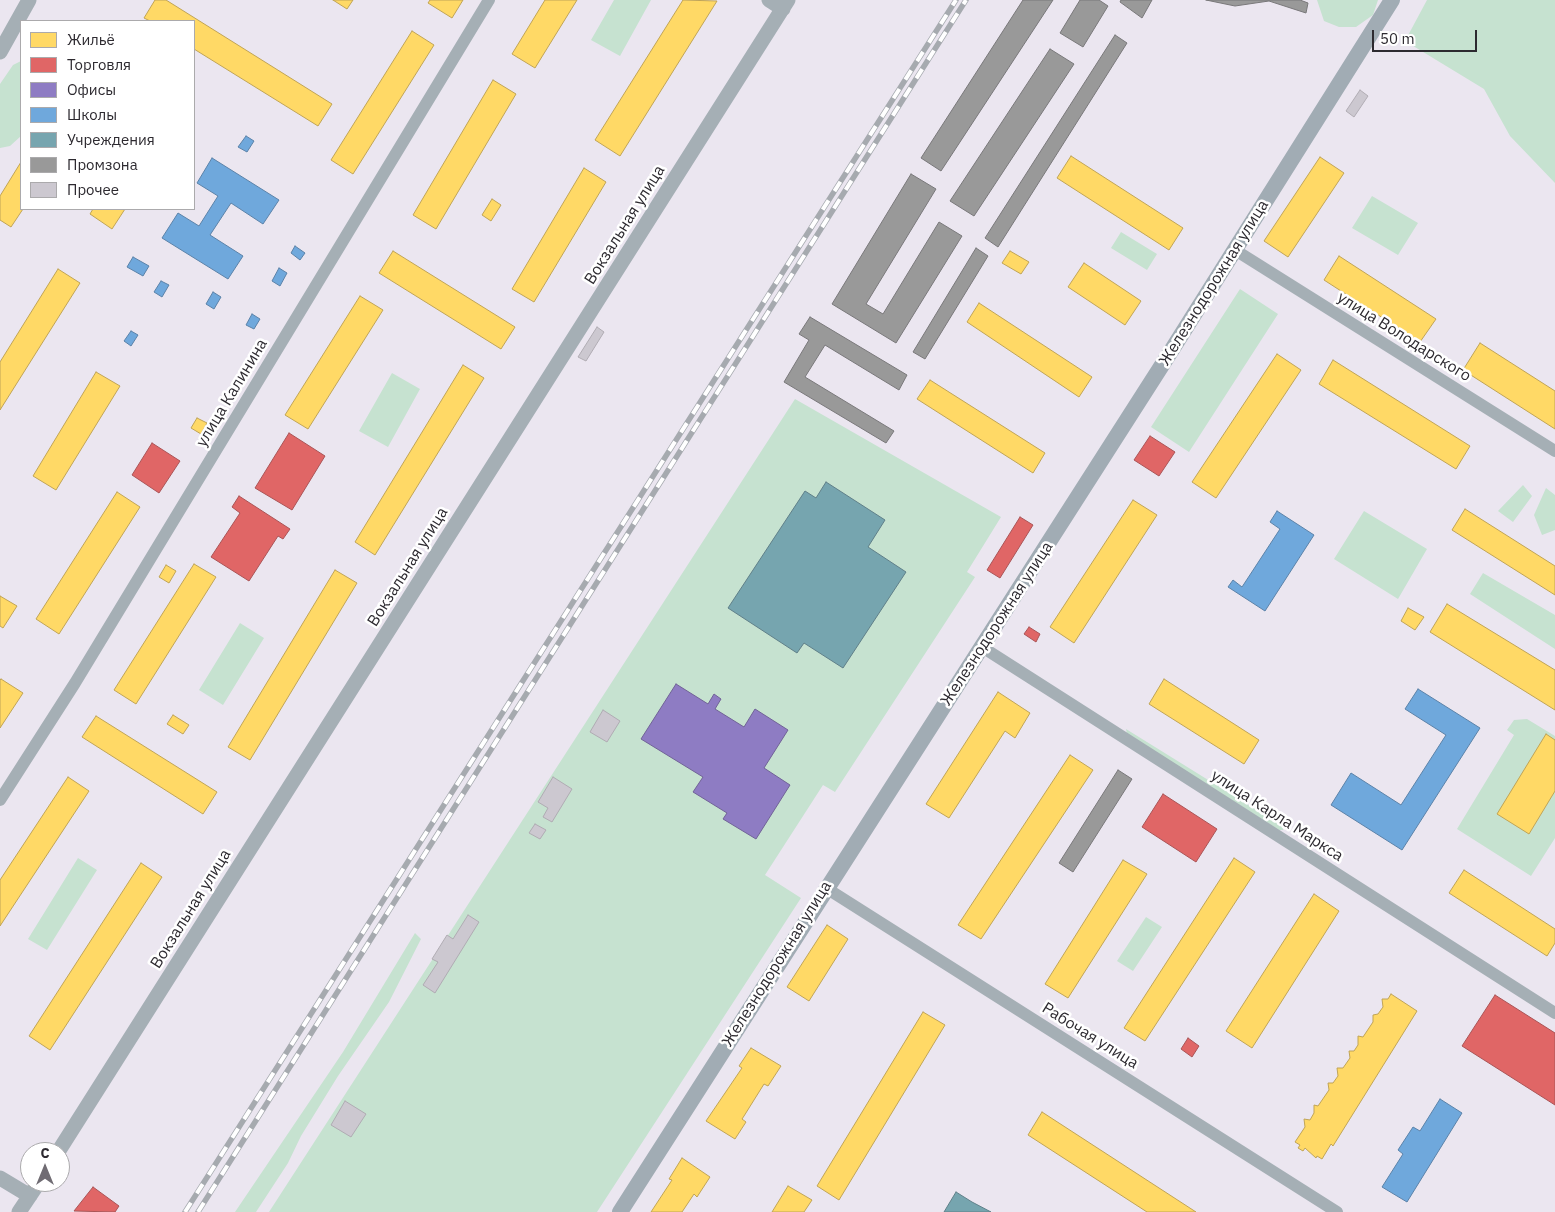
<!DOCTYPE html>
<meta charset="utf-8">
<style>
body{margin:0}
#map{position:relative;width:1555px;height:1212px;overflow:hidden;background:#ebe6f0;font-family:"IBM Plex Sans",sans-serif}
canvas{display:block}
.legend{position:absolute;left:20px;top:20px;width:175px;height:190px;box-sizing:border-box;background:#fff;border:1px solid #abaaac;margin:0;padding:6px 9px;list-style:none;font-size:15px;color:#2d2a30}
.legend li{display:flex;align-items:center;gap:10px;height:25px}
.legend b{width:25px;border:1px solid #abaaac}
.north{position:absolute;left:20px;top:1142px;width:50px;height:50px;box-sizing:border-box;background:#fff;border:1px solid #abaaac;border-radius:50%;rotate:0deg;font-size:14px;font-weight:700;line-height:20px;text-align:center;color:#2d2a30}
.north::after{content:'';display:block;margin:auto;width:18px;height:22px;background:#706c73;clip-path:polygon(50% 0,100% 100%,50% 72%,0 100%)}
.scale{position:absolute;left:1372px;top:30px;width:105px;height:22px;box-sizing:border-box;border:2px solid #2d2a30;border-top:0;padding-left:6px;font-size:15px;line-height:18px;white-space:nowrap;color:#2d2a30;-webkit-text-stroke:4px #fff;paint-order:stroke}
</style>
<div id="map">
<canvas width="1555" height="1212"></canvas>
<ul class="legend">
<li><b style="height:14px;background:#ffd966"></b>Жильё</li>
<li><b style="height:14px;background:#e06666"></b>Торговля</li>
<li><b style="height:14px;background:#8e7cc3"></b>Офисы</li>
<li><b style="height:14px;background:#6fa8dc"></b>Школы</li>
<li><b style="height:14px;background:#76a5af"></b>Учреждения</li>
<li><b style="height:14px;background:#999"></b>Промзона</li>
<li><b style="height:14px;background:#ccc8d0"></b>Прочее</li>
</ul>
<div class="north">С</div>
<div class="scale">50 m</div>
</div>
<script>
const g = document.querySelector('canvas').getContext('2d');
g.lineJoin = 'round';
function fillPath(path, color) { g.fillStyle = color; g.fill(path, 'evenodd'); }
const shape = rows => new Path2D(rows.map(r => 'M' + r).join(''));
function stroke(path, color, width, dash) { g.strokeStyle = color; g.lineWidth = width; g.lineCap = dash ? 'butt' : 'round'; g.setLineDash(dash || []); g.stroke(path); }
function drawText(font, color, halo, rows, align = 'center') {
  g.font = font + ' "IBM Plex Sans",sans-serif'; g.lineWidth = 5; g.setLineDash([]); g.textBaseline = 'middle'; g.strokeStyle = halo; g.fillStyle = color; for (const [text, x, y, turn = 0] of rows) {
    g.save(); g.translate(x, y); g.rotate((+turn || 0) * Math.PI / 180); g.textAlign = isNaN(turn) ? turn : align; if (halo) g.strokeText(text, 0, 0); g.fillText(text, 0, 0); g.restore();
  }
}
const green = shape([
 [614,0,651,0,620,56,591,40],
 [1317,0,1378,0,1373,15,1356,27,1339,27,1324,21],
 [1427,0,1555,0,1555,183,1510,136,1484,89,1405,41],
 [21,61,21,136,10,146,0,148,0,84,13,65],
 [1372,196,1418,223,1398,255,1352,228],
 [1121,232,1157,254,1147,270,1111,248],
 [1240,289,1278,314,1189,452,1151,427],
 [392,373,420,389,388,447,359,431],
 [795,399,1001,517,967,572,975,577,835,792,823,785,765,875,801,898,597,1212,269,1212],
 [1523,485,1532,496,1513,522,1498,511],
 [1546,488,1555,495,1555,530,1542,535,1534,515],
 [1364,511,1427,549,1398,599,1334,559],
 [1483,573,1555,615,1555,649,1470,594],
 [240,623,264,638,223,705,199,690],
 [1527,719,1555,736,1555,838,1531,876,1457,829,1514,735,1507,730,1514,720],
 [1126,729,1284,827,1283,830,1279,830,1127,734],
 [78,858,97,870,47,950,28,939],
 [1146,917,1162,927,1133,971,1117,961],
 [415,933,421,939,389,1002,338,1076,301,1136,288,1163,256,1212,235,1212,343,1052]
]);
const homes = shape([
 [155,0,166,0,332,104,318,126,194,49,194,21,150,21,144,18,155,0],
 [333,0,353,0,347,9,333,0],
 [430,0,463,0,452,18,428,3,430,0],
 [545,0,577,0,535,68,512,54,545,0],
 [683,0,717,1,620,156,595,140,683,0],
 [412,31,434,45,353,174,331,160,412,31],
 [493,80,516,94,436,229,413,215,493,80],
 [1071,156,1183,228,1169,250,1057,178,1071,156],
 [1320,157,1344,173,1288,257,1264,241,1320,157],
 [21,162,21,209,23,209,11,227,0,220,0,196,21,162],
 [584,168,606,182,534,302,512,289,584,168],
 [492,199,501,205,491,221,482,215,492,199],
 [93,209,125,209,112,229,90,214,93,209],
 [393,251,515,327,501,349,379,273,393,251],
 [1010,251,1029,262,1021,274,1002,263,1010,251],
 [1339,256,1436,319,1420,342,1324,280,1339,256],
 [1084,263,1141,301,1125,325,1068,287,1084,263],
 [58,269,80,283,0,410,0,362,58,269],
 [360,296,383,310,308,429,285,415,360,296],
 [979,303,1092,377,1079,397,967,322,979,303],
 [1480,343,1555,391,1555,429,1463,370,1480,343],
 [1277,354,1301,370,1216,498,1192,482,1277,354],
 [1333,360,1470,446,1456,469,1319,384,1333,360],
 [463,365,484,378,375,555,355,542,463,365],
 [96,372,120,386,56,490,33,476,96,372],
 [930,380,1045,453,1033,473,917,399,930,380],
 [197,418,207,423,201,434,191,428,197,418],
 [117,492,140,507,59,634,36,619,117,492],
 [1133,500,1157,515,1074,643,1050,627,1133,500],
 [1465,509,1555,566,1555,595,1452,530,1465,509],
 [194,564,216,577,136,704,114,690,194,564],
 [166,565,176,571,169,583,159,577,166,565],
 [335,570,357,583,250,760,228,747,335,570],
 [0,596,17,606,3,628,0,626,0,596],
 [1447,604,1555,670,1555,710,1430,632,1447,604],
 [1408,608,1424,617,1415,630,1401,621,1408,608],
 [1,679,23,693,0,728,0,680,1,679],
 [1164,679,1259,740,1244,764,1149,704,1164,679],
 [998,692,1030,713,1015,738,1005,731,949,818,926,804,998,692],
 [173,715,189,725,183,734,167,724,173,715],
 [96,716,217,792,203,814,82,737,96,716],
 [1546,734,1555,740,1555,791,1529,834,1497,814,1546,734],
 [1070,755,1093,770,981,939,958,925,1070,755],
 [68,777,89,791,0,926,0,880,68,777],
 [1234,858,1255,872,1145,1041,1124,1028,1234,858],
 [1123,860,1147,874,1068,998,1045,984,1123,860],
 [141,863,162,877,50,1050,29,1036,141,863],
 [1464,870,1555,929,1555,943,1547,956,1449,893,1464,870],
 [1314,894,1339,911,1252,1048,1226,1031,1314,894],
 [827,925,848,939,809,1001,787,987,827,925],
 [1391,994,1417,1011,1333,1146,1331,1144,1322,1159,1317,1156,1316,1158,1305,1148,1303,1151,1298,1148,1300,1145,1295,1142,1305,1127,1304,1119,1310,1120,1314,1113,1314,1105,1318,1106,1329,1090,1328,1083,1333,1083,1338,1076,1337,1068,1343,1068,1350,1058,1349,1051,1354,1051,1358,1045,1358,1036,1363,1037,1373,1022,1373,1015,1378,1014,1383,1007,1382,999,1388,999,1391,994],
 [923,1012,945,1025,839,1200,817,1186,923,1012],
 [751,1048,781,1066,768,1086,764,1084,744,1116,742,1119,746,1122,735,1139,706,1121,742,1068,739,1066,751,1048],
 [1042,1112,1196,1212,1147,1212,1028,1135,1042,1112],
 [682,1158,710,1177,697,1197,694,1194,682,1212,651,1212,672,1180,669,1179,682,1158],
 [788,1186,812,1200,804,1212,772,1212,788,1186]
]);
const shops = shape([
 [289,433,325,456,292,510,255,488,289,433],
 [1150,436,1175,452,1159,476,1134,460,1150,436],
 [152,443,180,461,159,493,132,475,152,443],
 [239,496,290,529,283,539,278,536,249,581,211,557,240,513,232,507,239,496],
 [1020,517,1033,525,1000,578,987,570,1020,517],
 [1029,627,1040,634,1036,642,1024,634,1029,627],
 [1163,794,1217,829,1196,862,1142,827,1163,794],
 [1495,995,1555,1033,1555,1105,1462,1046,1495,995],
 [1188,1038,1199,1046,1192,1057,1181,1049,1188,1038],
 [93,1187,119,1206,115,1212,74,1211,93,1187]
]);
const offices = shape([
 [676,684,708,704,714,694,721,699,715,709,744,727,755,709,788,730,764,768,790,785,756,839,723,819,727,813,693,792,703,777,641,739,676,684]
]);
const schools = shape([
 [246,136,254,141,247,152,238,147,246,136],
 [212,158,279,200,263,224,231,203,210,235,243,256,228,279,162,238,178,213,199,226,218,196,197,183,212,158],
 [295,246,305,253,300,260,291,253,295,246],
 [133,257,149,266,143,276,127,267,133,257],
 [279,268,287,273,280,286,272,281,279,268],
 [161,281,169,285,162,297,154,292,161,281],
 [213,292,221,297,214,309,206,304,213,292],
 [252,314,260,319,254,329,246,325,252,314],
 [131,331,138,335,131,346,124,341,131,331],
 [1277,511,1314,535,1265,611,1228,587,1233,580,1242,587,1280,529,1270,522,1277,511],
 [1418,689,1480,728,1402,850,1331,805,1351,773,1401,805,1446,735,1405,709,1418,689],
 [1440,1099,1462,1113,1407,1202,1382,1187,1403,1154,1398,1150,1413,1127,1420,1131,1440,1099]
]);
const public = shape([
 [826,482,885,520,868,547,906,572,843,668,804,643,797,653,728,608,805,491,816,498,826,482],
 [956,1192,972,1202,991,1212,944,1212,956,1192]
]);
const industry = shape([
 [1023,0,1053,0,941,171,921,158,1023,0],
 [1080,0,1099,0,1108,6,1083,47,1060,33,1080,0],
 [1121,0,1152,0,1142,18,1120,2,1121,0],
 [1206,0,1300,0,1308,3,1306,13,1269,1,1235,6,1206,0],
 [1115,35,1127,43,998,247,985,238,1115,35],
 [1050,49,1074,64,974,216,950,201,1050,49],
 [911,174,936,189,866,304,883,314,939,222,962,236,896,343,832,304,911,174],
 [976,248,988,256,925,359,913,352,976,248],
 [810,317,907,375,899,390,825,345,805,377,894,431,886,443,784,382,809,340,799,334,810,317],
 [1118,770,1132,779,1073,872,1059,863,1118,770]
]);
const building = shape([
 [1360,90,1368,96,1354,117,1346,111,1360,90],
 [597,327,604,332,586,361,578,357,597,327],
 [603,710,620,721,607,742,590,732,603,710],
 [553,777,572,789,552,822,543,817,548,808,538,802,553,777],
 [535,824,546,830,540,839,529,833,535,824],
 [468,915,479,922,435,993,423,985,438,962,432,959,447,935,453,939,468,915],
 [345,1101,366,1114,351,1137,331,1125,345,1101]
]);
const minor = shape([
 [1235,250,1555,451],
 [982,647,1555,1013],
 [0,800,75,683,489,0],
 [826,888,1337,1212]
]);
const tertiary = shape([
 [769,0,783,9],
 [0,52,29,0],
 [58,1152,788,0],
 [0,1178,30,1196],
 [19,1212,39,1182]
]);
const secondary = shape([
 [620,1212,1173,348,1392,0]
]);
const rail = shape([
 [185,1212,956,0],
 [198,1212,966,0]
]);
const streetNames = [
 ["Вокзальная улица",625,225,-58],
 ["Железнодорожная улица",1214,283,-58],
 ["улица Володарского",1404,337,32],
 ["улица Калинина",232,393,-59],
 ["Вокзальная улица",408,567,-58],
 ["Железнодорожная улица",997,624,-57],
 ["улица Карла Маркса",1277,816,33],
 ["Вокзальная улица",191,909,-58],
 ["Железнодорожная улица",777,964,-58],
 ["Рабочая улица",1090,1036,32]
];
fillPath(green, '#c6e2d0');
fillPath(homes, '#ffd966');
stroke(homes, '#c0a456', 1);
fillPath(shops, '#e06666');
stroke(shops, '#aa5456', 1);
fillPath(offices, '#8e7cc3');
stroke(offices, '#716397', 1);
fillPath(schools, '#6fa8dc');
stroke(schools, '#5b82a8', 1);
fillPath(public, '#76a5af');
stroke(public, '#608089', 1);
fillPath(industry, '#999');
stroke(industry, '#79787a', 1);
fillPath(building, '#ccc8d0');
stroke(building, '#b0acb3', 1);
stroke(minor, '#a5afb5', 12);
stroke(tertiary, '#a5afb5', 15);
stroke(secondary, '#a1acb4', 16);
stroke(rail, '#a6aaaf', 5.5);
stroke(rail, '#fff', 4, [11]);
drawText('16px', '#2d2a30', '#fff', streetNames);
</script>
